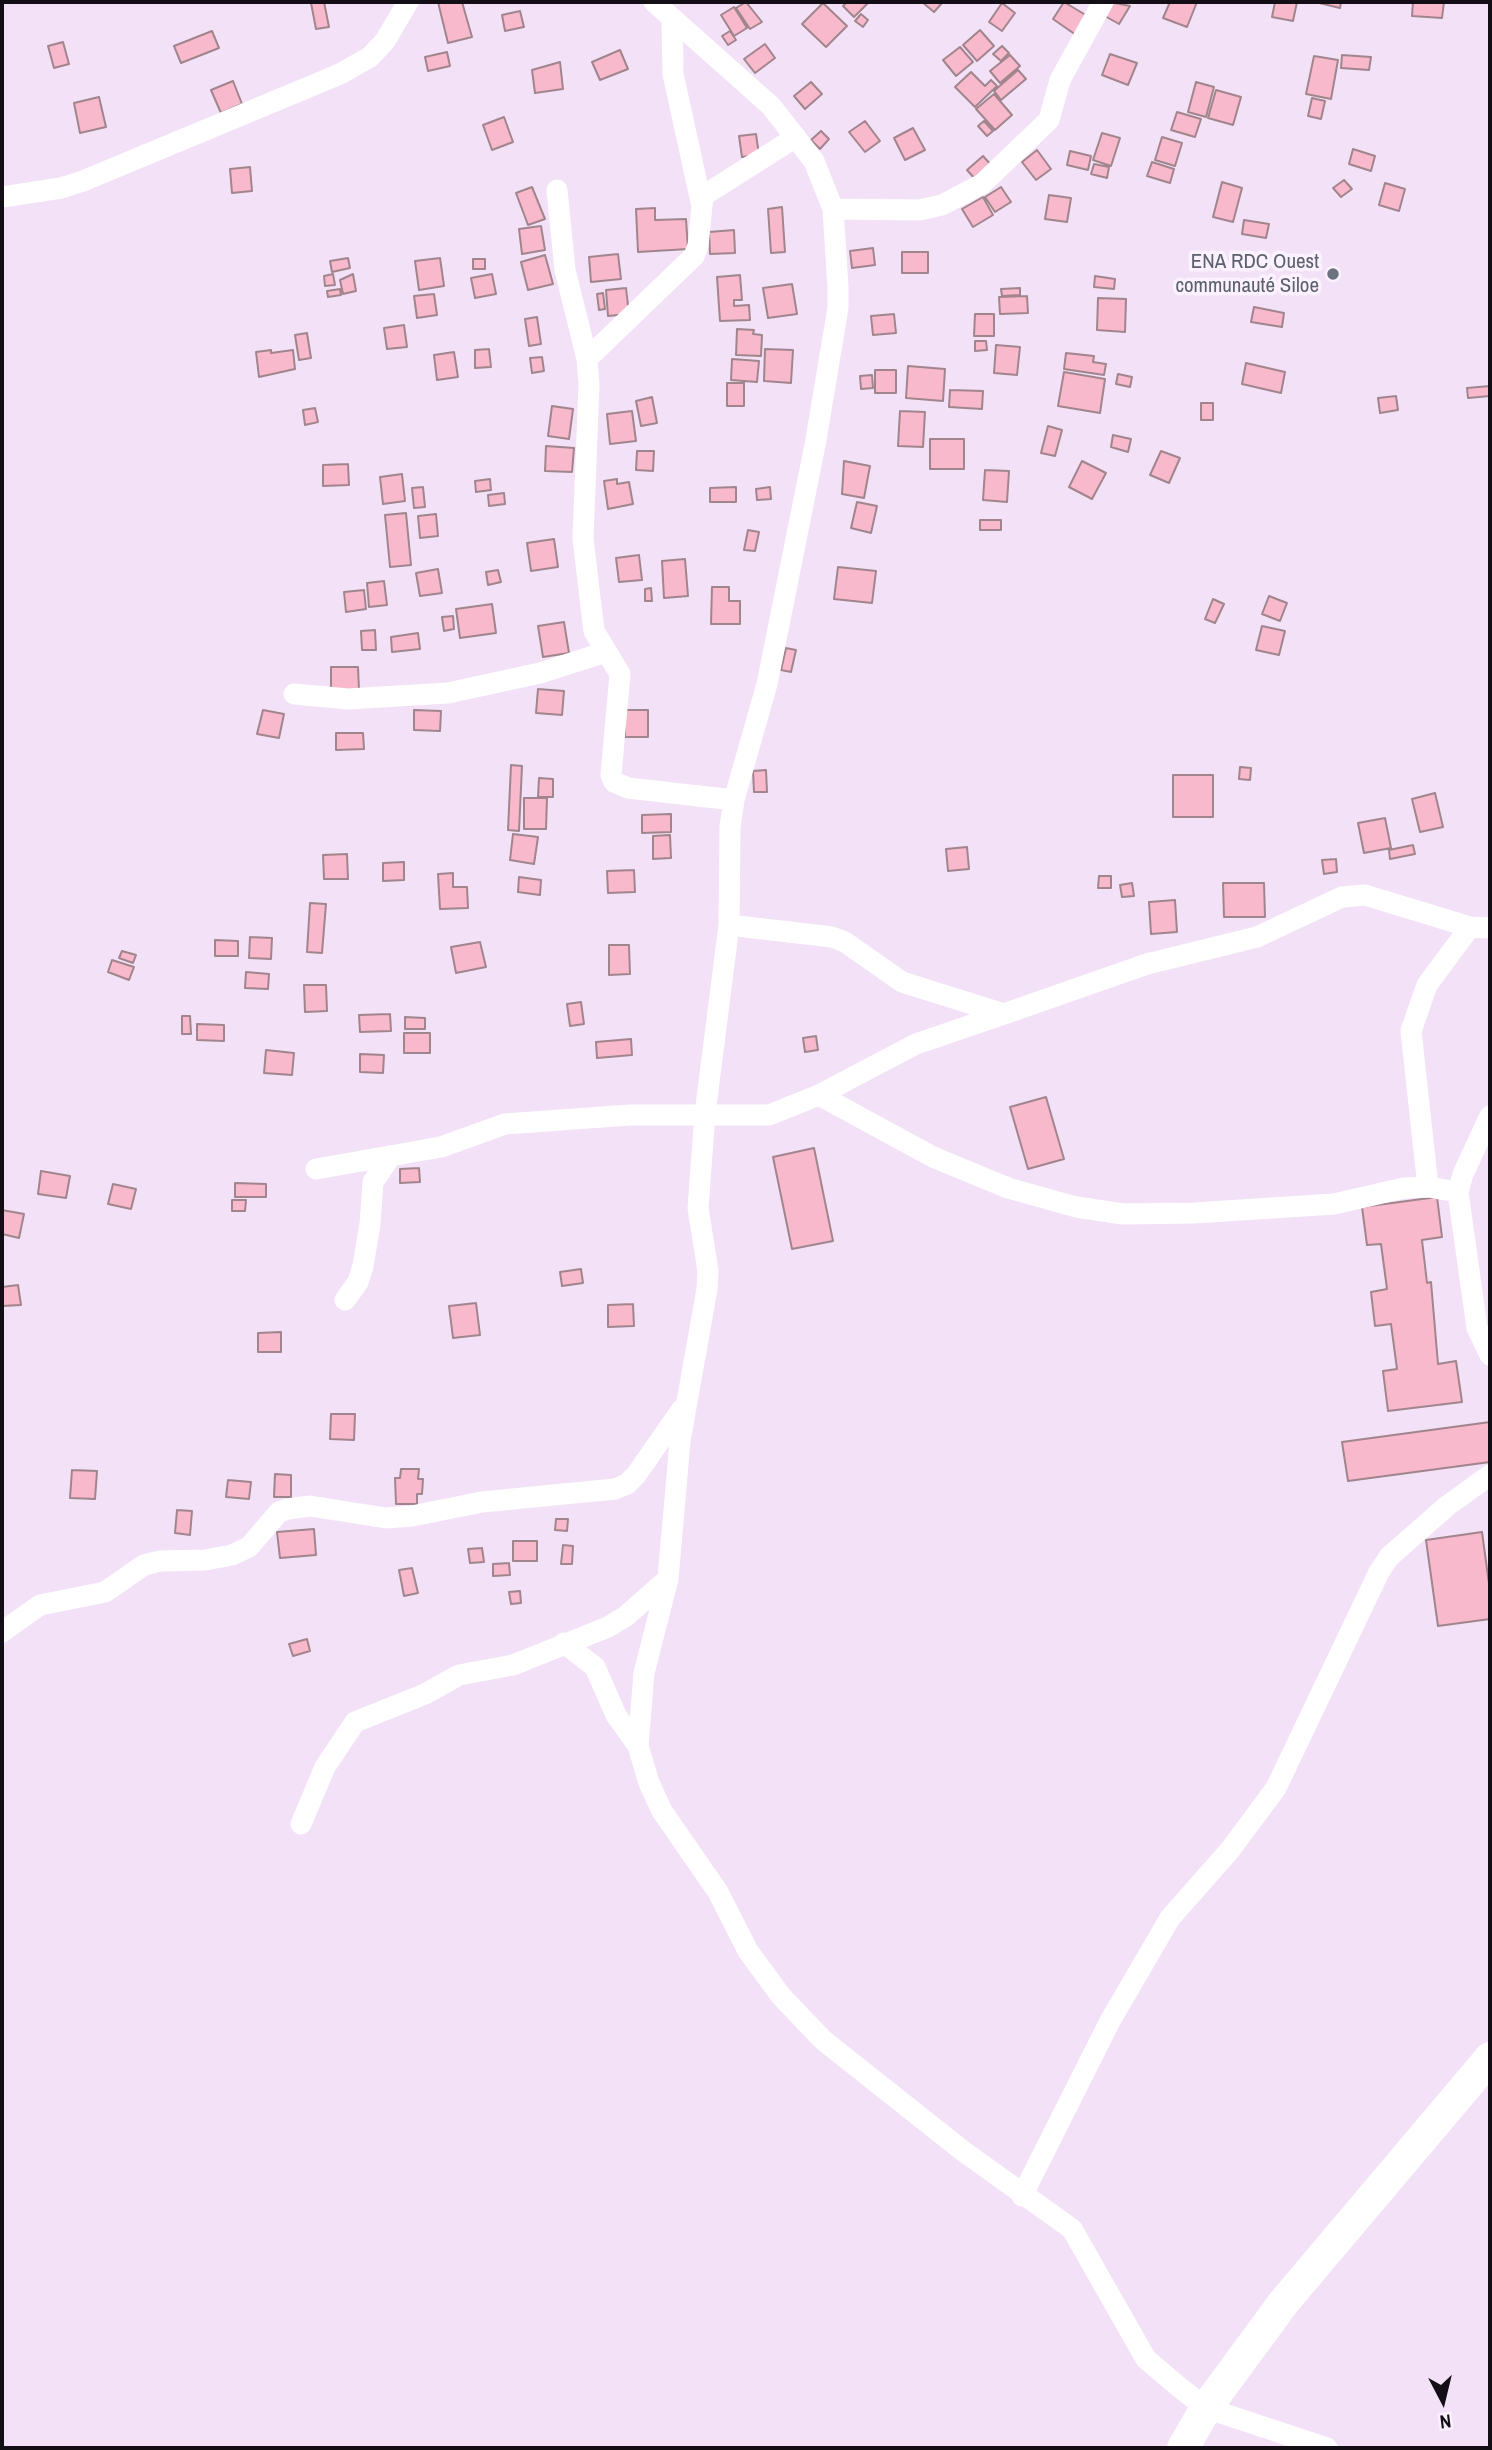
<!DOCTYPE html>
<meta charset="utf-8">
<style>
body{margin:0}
#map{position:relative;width:1492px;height:2450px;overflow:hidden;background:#f3e1f8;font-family:"Archivo Narrow",sans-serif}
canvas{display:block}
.frame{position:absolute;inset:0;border:4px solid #130d15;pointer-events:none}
.north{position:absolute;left:1408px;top:2366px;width:70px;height:70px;-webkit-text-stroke:5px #fcf1ff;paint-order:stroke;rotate:173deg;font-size:19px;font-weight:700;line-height:28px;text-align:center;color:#130d15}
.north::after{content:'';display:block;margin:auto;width:24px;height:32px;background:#130d15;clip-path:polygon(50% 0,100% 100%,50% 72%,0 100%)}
</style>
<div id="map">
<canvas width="1492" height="2450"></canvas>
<div class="frame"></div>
<div class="north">N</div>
</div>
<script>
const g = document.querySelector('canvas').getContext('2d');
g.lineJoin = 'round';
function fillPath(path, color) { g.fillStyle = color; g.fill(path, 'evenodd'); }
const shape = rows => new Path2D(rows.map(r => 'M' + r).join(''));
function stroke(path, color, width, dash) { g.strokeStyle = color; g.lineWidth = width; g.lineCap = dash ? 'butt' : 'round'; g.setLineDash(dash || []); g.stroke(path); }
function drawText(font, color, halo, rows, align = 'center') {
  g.font = font + ' "Archivo Narrow",sans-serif'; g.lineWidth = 7; g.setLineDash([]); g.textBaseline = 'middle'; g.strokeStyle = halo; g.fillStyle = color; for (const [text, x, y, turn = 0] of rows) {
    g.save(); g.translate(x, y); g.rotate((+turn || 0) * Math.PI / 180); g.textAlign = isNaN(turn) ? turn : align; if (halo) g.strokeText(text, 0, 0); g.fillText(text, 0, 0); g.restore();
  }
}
const building = shape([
 [324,2,329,27,316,29,311,3,324,2],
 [438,2,462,2,472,37,448,43,438,2],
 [746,2,762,22,750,29,736,8,746,2],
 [847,2,869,2,854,17,843,6,847,2],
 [922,2,943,2,934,12,922,2],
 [1064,2,1089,17,1076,35,1053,19,1064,2],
 [1110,2,1130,6,1119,24,1103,15,1110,2],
 [1170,2,1197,2,1187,27,1163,18,1170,2],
 [1275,2,1297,2,1293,21,1272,17,1275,2],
 [1315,2,1341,2,1340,8,1315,2],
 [1413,2,1444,2,1442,18,1412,16,1413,2],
 [823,3,847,26,826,47,802,24,823,3],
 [1002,3,1015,13,1002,31,989,22,1002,3],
 [734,7,747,28,734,36,721,15,734,7],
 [520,11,524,27,505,31,502,15,520,11],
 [861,14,868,20,863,27,855,21,861,14],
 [980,30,994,46,977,61,963,45,980,30],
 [212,31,219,48,181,63,174,46,212,31],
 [730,31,736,40,728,45,722,36,730,31],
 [63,42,69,64,54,68,48,46,63,42],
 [765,44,775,58,755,73,744,59,765,44],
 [1002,46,1009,53,1001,61,993,54,1002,46],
 [960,47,973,62,956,76,943,60,960,47],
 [620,50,628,69,600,80,592,62,620,50],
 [447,52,450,66,428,71,425,57,447,52],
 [1110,54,1137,63,1128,85,1102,75,1110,54],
 [1010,55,1020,66,1000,83,990,71,1010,55],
 [1342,55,1371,57,1369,70,1341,68,1342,55],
 [1314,56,1338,60,1331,99,1306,94,1314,56],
 [560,62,563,89,535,93,532,70,560,62],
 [1018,70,1026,79,1001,100,994,91,1018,70],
 [971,72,985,86,991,80,997,86,975,107,955,87,971,72],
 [233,81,242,104,221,113,211,90,233,81],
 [811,82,822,94,805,109,794,96,811,82],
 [1196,82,1214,87,1206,117,1188,112,1196,82],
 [1216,90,1241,97,1233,125,1208,118,1216,90],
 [994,94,1012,115,995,130,976,109,994,94],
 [99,97,106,127,80,133,74,103,99,97],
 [1312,98,1325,101,1321,119,1308,116,1312,98],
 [1177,112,1201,119,1195,137,1171,130,1177,112],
 [504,117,513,142,492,150,483,125,504,117],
 [865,121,880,141,865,152,849,132,865,121],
 [984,121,993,131,987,136,978,126,984,121],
 [913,128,925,150,905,160,894,138,913,128],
 [821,131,829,139,820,149,811,140,821,131],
 [1102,133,1120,138,1111,166,1093,160,1102,133],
 [756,134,759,155,742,157,739,136,756,134],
 [1162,137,1182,143,1175,166,1155,160,1162,137],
 [1353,149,1375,156,1371,171,1349,164,1353,149],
 [1037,150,1051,169,1036,180,1022,162,1037,150],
 [1070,151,1091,156,1088,170,1067,165,1070,151],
 [983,156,992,166,976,180,967,170,983,156],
 [1152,162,1174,169,1170,183,1147,176,1152,162],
 [1094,164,1109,167,1107,178,1091,174,1094,164],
 [250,167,252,191,232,193,230,169,250,167],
 [1344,180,1352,189,1341,197,1333,188,1344,180],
 [1222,182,1242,188,1233,222,1213,217,1222,182],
 [1385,183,1405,189,1399,211,1379,205,1385,183],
 [532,187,545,219,528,225,516,193,532,187],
 [1001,187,1011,202,995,212,985,197,1001,187],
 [1049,195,1071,198,1067,222,1045,219,1049,195],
 [983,197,993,215,973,227,962,209,983,197],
 [782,207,785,252,771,253,768,209,782,207],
 [655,208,655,220,686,219,688,249,638,252,636,209,655,208],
 [1244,220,1269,224,1266,238,1242,234,1244,220],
 [541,226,545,250,522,254,519,229,541,226],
 [734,230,735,253,710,254,709,232,734,230],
 [873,248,875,265,852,268,850,251,873,248],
 [902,252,928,252,928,273,902,273,902,252],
 [618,254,621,279,591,282,589,257,618,254],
 [545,255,553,284,528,290,521,262,545,255],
 [348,258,350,268,332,272,330,261,348,258],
 [440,258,444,286,419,290,415,261,440,258],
 [473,259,485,259,485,269,473,269,473,259],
 [333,274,335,285,325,286,324,276,333,274],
 [353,274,356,291,343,294,340,280,353,274],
 [492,274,496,294,475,298,471,278,492,274],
 [740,275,742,300,734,300,734,306,749,305,750,320,720,321,717,277,740,275],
 [1095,276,1115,279,1114,289,1094,287,1095,276],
 [792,284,797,314,768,318,763,288,792,284],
 [626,288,629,314,608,316,606,290,626,288],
 [1020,288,1020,295,1002,296,1001,289,1020,288],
 [340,289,341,295,328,297,327,291,340,289],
 [603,293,605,309,599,310,597,294,603,293],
 [434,294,437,315,417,318,414,296,434,294],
 [1027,296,1028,313,1000,314,999,297,1027,296],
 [1098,298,1126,299,1125,332,1097,330,1098,298],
 [1254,307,1284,313,1282,327,1251,322,1254,307],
 [894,314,896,333,873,335,871,316,894,314],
 [975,314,994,314,994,336,974,336,975,314],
 [537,317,541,344,529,346,525,319,537,317],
 [404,325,407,347,387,349,384,328,404,325],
 [737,329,754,330,753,334,762,335,761,356,736,355,737,329],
 [307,333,311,358,299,360,295,335,307,333],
 [975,341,986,341,987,350,975,351,975,341],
 [996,345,1020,347,1017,375,994,373,996,345],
 [489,349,491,367,475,368,475,350,489,349],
 [765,349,793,350,791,383,764,381,765,349],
 [271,350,271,353,293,350,295,369,259,377,256,352,271,350],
 [454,352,458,377,437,380,434,355,454,352],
 [1066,353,1094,356,1093,362,1106,364,1104,375,1064,369,1066,353],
 [542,357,544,371,532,373,530,358,542,357],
 [732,359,759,361,757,382,731,380,732,359],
 [1246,363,1285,372,1281,393,1242,384,1246,363],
 [908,366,945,369,943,401,906,398,908,366],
 [875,370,896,370,896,393,875,393,875,370],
 [1064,372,1105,379,1100,413,1058,406,1064,372],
 [1118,374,1132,377,1130,387,1116,384,1118,374],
 [872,375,873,388,861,389,860,376,872,375],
 [727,383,744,383,744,406,727,406,727,383],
 [1490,386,1490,396,1468,398,1467,388,1490,386],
 [950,390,983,391,982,409,949,407,950,390],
 [1396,396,1398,410,1380,413,1378,398,1396,396],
 [652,397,657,423,641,426,636,401,652,397],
 [1201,403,1213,403,1213,420,1201,420,1201,403],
 [552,406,573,409,569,439,548,436,552,406],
 [315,408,318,422,305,425,303,410,315,408],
 [632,411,636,441,610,444,607,414,632,411],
 [900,411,925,412,923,447,898,446,900,411],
 [1048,426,1062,430,1055,456,1041,453,1048,426],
 [1113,435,1131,439,1128,452,1111,447,1113,435],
 [930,439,964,439,964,469,930,469,930,439],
 [546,446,574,448,572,472,545,471,546,446],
 [637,451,654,451,653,471,636,470,637,451],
 [1161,451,1180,458,1169,483,1150,475,1161,451],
 [844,461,870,466,864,498,842,494,844,461],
 [1082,461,1106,473,1092,499,1069,487,1082,461],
 [348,464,349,485,323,486,323,465,348,464],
 [985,470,1009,471,1007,502,983,500,985,470],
 [402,474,405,501,383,504,380,477,402,474],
 [490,479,491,490,476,492,475,481,490,479],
 [617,479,617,484,629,482,633,504,608,509,604,481,617,479],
 [423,487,425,507,414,508,412,488,423,487],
 [736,487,736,502,710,502,710,488,736,487],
 [770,487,771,499,757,500,756,489,770,487],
 [504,493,505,504,489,506,488,495,504,493],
 [857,502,877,506,871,533,851,528,857,502],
 [406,513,411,565,390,567,385,515,406,513],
 [436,514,438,536,420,538,418,516,436,514],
 [980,520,1001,520,1001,530,980,530,980,520],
 [748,530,759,532,755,551,744,550,748,530],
 [554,539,558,567,531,571,527,543,554,539],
 [639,555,642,580,619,582,616,558,639,555],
 [685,559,688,596,664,598,662,561,685,559],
 [838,567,876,571,872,603,834,599,838,567],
 [438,569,442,593,420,596,416,573,438,569],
 [498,570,501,582,488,585,486,572,498,570],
 [384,581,387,605,369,607,367,583,384,581],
 [712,587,729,587,729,601,740,601,740,624,711,624,712,587],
 [651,588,652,601,645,601,645,589,651,588],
 [364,590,366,609,346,612,344,592,364,590],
 [1269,596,1287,603,1280,621,1262,614,1269,596],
 [1213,599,1224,604,1215,623,1205,619,1213,599],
 [492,604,496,633,460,638,456,609,492,604],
 [453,616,454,629,444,631,442,617,453,616],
 [564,622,569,653,543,657,538,626,564,622],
 [1262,626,1285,631,1279,655,1256,650,1262,626],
 [375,630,376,650,362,650,361,631,375,630],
 [418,633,420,649,392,652,391,637,418,633],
 [786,648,796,650,791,672,781,670,786,648],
 [331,667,358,667,359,690,331,690,331,667],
 [538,689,564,691,562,715,536,713,538,689],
 [263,710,284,714,279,738,257,734,263,710],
 [414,710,441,711,440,731,414,730,414,710],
 [625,710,648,710,648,737,625,737,625,710],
 [336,733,363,733,364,749,336,750,336,733],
 [511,765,522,766,519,831,508,830,511,765],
 [1240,767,1251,768,1250,780,1239,779,1240,767],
 [766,770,767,792,754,792,753,771,766,770],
 [1173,775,1213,775,1213,817,1173,817,1173,775],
 [539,778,553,779,553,797,538,797,539,778],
 [1435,793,1443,827,1420,832,1412,799,1435,793],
 [524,798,547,798,546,829,524,829,524,798],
 [671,814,671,832,642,833,642,815,671,814],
 [1385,818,1391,848,1364,853,1358,823,1385,818],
 [513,834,538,837,534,864,510,860,513,834],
 [670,835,671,858,653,859,653,836,670,835],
 [1413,845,1415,854,1390,859,1389,850,1413,845],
 [967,847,969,869,948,871,946,849,967,847],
 [347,854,348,879,324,879,323,855,347,854],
 [1336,859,1337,872,1324,874,1322,860,1336,859],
 [404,862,404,880,383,881,383,863,404,862],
 [634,870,635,892,608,893,607,871,634,870],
 [453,873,453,887,467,887,468,908,440,909,438,874,453,873],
 [1099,876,1111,876,1111,888,1098,888,1099,876],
 [519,877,541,880,540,895,518,892,519,877],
 [1132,883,1134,896,1122,897,1120,885,1132,883],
 [1223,883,1264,883,1265,917,1224,917,1223,883],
 [1175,900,1177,932,1151,934,1149,902,1175,900],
 [310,903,326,904,322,953,307,952,310,903],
 [250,937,272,938,271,959,249,958,250,937],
 [215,940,238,941,238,956,215,956,215,940],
 [480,942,486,967,456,973,451,947,480,942],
 [609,945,629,945,630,974,609,975,609,945],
 [122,951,136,955,133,963,119,958,122,951],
 [112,960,134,967,129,980,108,972,112,960],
 [246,972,269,974,268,989,245,988,246,972],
 [304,985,326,985,327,1011,305,1012,304,985],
 [581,1002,584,1024,570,1026,567,1004,581,1002],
 [390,1014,391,1031,360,1032,359,1015,390,1014],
 [182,1016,190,1016,191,1034,182,1034,182,1016],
 [405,1017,425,1018,425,1029,405,1029,405,1017],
 [197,1024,224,1025,224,1041,197,1040,197,1024],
 [404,1033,430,1033,430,1053,404,1053,404,1033],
 [816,1036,818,1050,805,1052,803,1038,816,1036],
 [631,1039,632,1055,597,1058,596,1042,631,1039],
 [266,1050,294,1053,292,1075,264,1073,266,1050],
 [360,1054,384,1055,383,1073,360,1072,360,1054],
 [1046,1097,1064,1159,1028,1169,1010,1107,1046,1097],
 [814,1148,833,1241,792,1249,773,1157,814,1148],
 [419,1168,420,1182,400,1183,400,1169,419,1168],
 [41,1171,70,1176,66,1198,38,1194,41,1171],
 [235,1183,266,1184,266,1197,235,1197,235,1183],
 [113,1184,136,1189,131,1209,108,1204,113,1184],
 [1437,1197,1442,1237,1422,1240,1427,1283,1431,1282,1438,1364,1456,1361,1462,1402,1388,1411,1383,1371,1397,1369,1391,1324,1375,1326,1371,1292,1387,1289,1381,1244,1367,1245,1362,1207,1437,1197],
 [232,1200,246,1200,245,1211,232,1211,232,1200],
 [2,1210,24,1214,19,1238,2,1234,2,1210],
 [581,1269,583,1283,562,1286,560,1272,581,1269],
 [18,1285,21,1305,2,1306,2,1287,18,1285],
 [476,1303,480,1335,453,1338,449,1306,476,1303],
 [633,1304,634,1326,608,1327,608,1305,633,1304],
 [281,1332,281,1352,258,1352,258,1333,281,1332],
 [331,1414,355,1414,354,1440,330,1439,331,1414],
 [1490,1422,1490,1462,1348,1481,1342,1442,1490,1422],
 [401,1469,419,1469,418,1479,423,1479,422,1494,417,1494,417,1504,396,1504,395,1478,400,1478,401,1469],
 [72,1470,97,1471,95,1499,70,1498,72,1470],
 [275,1474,291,1475,291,1497,274,1497,275,1474],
 [228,1480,251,1482,249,1499,226,1497,228,1480],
 [177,1510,192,1511,190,1535,175,1533,177,1510],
 [556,1519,568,1519,567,1531,555,1530,556,1519],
 [314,1529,316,1555,280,1558,277,1532,314,1529],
 [1482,1532,1490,1591,1490,1619,1438,1626,1426,1540,1482,1532],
 [513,1541,537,1541,537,1561,513,1561,513,1541],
 [563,1545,573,1546,572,1564,561,1564,563,1545],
 [482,1548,484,1562,470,1563,468,1549,482,1548],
 [509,1563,510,1575,493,1576,493,1564,509,1563],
 [412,1568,418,1593,404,1596,399,1570,412,1568],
 [520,1591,521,1603,511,1604,509,1592,520,1591],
 [307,1639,310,1651,293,1656,289,1644,307,1639]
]);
const minor = shape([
 [654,2,771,106,814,161,833,209,838,287,838,308,815,445,767,684,734,800,730,827,729,925,705,1114,698,1208,708,1271,707,1289,680,1441,668,1579,644,1673,638,1746,649,1783,662,1811,718,1892,748,1951,781,1996,823,2040,963,2151,1072,2229,1146,2359,1179,2387,1206,2408,1327,2448],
 [672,18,673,74,701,202],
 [557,190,565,270,587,359],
 [2,197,61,188,83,181,340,74,370,57,385,41,408,2],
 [833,209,919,210,942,205,982,184,1049,120,1060,80,1103,2],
 [294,694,348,699,448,693,540,673,606,652],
 [734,800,628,788,614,782,611,775,620,674,594,631,583,539,589,384,587,359,694,256,698,246,703,196,796,137],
 [729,925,832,937,845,942,902,982,1004,1014,1147,964,1257,937,1342,897,1365,895,1470,927,1490,928],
 [819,1095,933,1157,1008,1188,1076,1207,1123,1214,1194,1213,1334,1204,1404,1188,1428,1187,1458,1192],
 [1490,1116,1463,1174,1458,1192,1477,1328,1490,1355],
 [316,1169,441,1147,505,1124,630,1115,769,1115,819,1095,916,1044,1004,1014],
 [1428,1187,1411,1031,1427,985,1470,927],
 [345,1300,358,1282,363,1266,370,1224,373,1182,390,1157],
 [2,1632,40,1605,105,1592,144,1565,160,1561,205,1560,232,1555,249,1547,279,1512,288,1509,310,1506,386,1518,412,1516,482,1502,615,1489,627,1484,636,1475,682,1409],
 [564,1643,595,1667,616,1715,638,1746],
 [301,1824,325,1767,355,1722,425,1694,459,1675,513,1665,608,1627,626,1616,668,1579],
 [1022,2196,1110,2021,1170,1918,1230,1850,1276,1788,1379,1572,1389,1557,1447,1506,1490,1475]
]);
const secondary = shape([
 [1183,2448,1206,2408,1284,2302,1490,2058]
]);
const markers = [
 [1333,274,7,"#6b7280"]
];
const worshipNames = [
 ["ENA RDC Ouest",1319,262],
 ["communauté Siloe",1319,286]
];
fillPath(building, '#f8b9cc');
stroke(building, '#a1858d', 2);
stroke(minor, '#fff', 21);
stroke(secondary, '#fff', 32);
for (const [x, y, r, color] of markers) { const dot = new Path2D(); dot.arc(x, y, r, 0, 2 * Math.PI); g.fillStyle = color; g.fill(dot); stroke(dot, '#fcf1ff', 2.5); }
drawText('21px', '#5b616d', '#fcf1ff', worshipNames, 'right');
</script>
